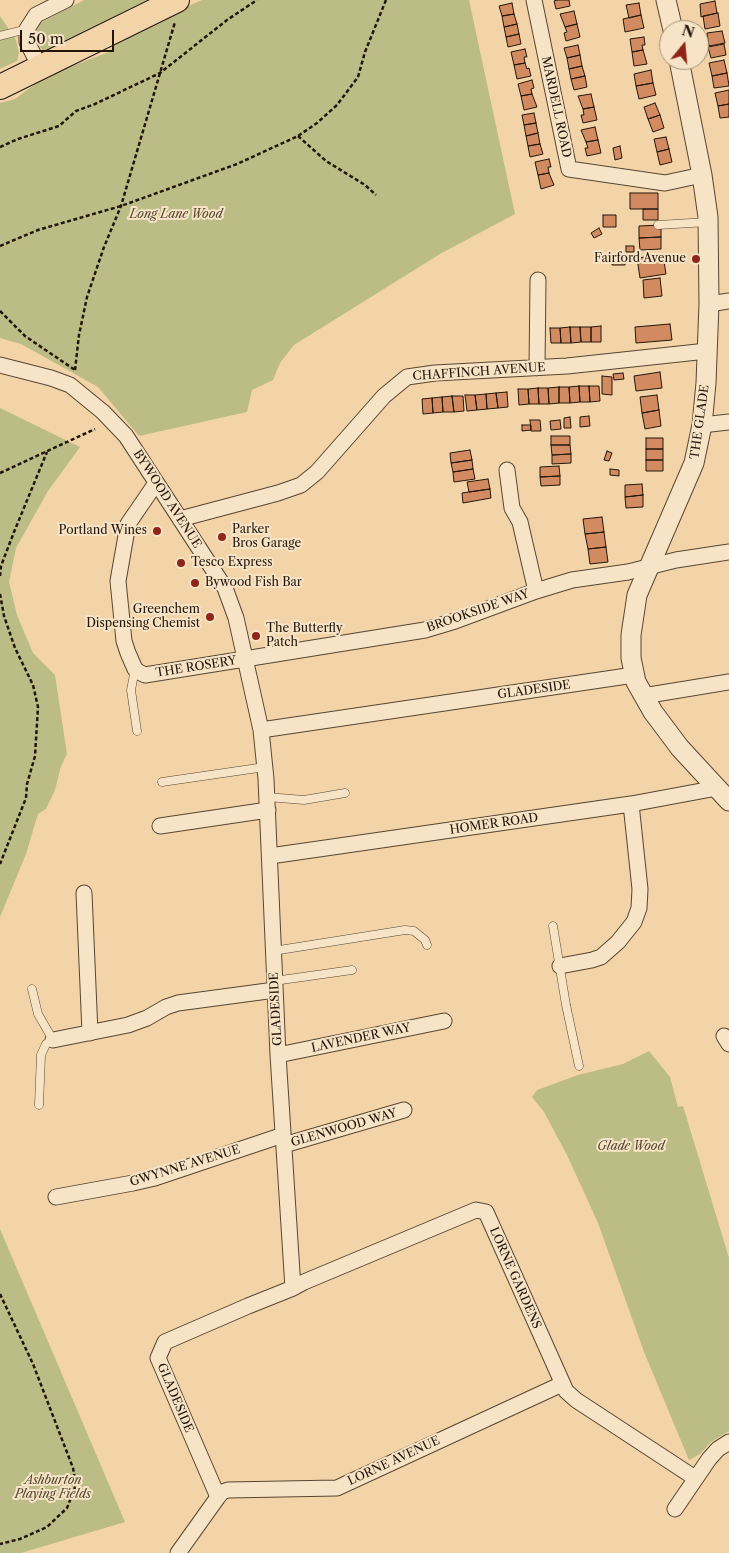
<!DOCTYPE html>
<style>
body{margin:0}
#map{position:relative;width:729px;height:1553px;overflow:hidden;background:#f3d4a8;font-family:"Libre Caslon Text",serif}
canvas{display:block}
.north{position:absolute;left:659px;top:20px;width:50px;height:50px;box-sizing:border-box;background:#f7e3c6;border:1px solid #a2917a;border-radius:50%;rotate:17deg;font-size:14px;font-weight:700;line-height:20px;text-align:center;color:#231609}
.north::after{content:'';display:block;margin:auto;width:18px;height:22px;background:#8f2418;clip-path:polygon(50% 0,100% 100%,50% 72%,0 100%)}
.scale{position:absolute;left:20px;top:30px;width:94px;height:22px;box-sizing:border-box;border:2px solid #231609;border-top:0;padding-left:6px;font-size:15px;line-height:18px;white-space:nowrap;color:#231609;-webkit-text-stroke:4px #f7e3c6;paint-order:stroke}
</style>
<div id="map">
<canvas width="729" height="1553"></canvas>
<div class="north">N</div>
<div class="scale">50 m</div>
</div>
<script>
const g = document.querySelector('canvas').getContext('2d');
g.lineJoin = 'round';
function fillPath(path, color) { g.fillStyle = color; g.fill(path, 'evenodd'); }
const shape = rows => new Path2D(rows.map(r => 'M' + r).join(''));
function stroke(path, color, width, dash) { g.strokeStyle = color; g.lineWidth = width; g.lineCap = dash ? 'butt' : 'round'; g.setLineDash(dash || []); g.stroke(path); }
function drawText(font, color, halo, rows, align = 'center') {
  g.font = font + ' "Libre Caslon Text",serif'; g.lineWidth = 4; g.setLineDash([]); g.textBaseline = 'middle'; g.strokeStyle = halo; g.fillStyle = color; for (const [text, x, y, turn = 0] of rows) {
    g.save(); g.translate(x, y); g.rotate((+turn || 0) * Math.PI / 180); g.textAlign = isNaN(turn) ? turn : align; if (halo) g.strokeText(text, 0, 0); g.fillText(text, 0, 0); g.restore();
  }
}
const green = shape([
 [84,0,157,0,44,53,37,42,36,31,40,23],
 [202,0,469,0,515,214,440,254,294,345,280,363,273,380,252,390,247,412,139,436,98,387,21,344,0,338,0,103,15,99,46,76,109,52,124,34],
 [0,16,16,40,19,53,17,61,0,69],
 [0,408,80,447,48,491,16,548,9,582,17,615,33,653,55,675,67,754,61,766,55,790,46,809,38,814,26,854,0,917],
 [649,1051,670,1077,678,1107,683,1106,729,1258,729,1431,711,1442,700,1454,689,1460,644,1352,598,1223,567,1155,544,1112,532,1097,537,1090,578,1075,623,1064],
 [0,1229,125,1522,21,1553,0,1553]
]);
const building = shape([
 [557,0,569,0,570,6,556,9,554,1,557,0],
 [715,1,717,13,701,17,700,4,715,1],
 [512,3,514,14,502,16,499,6,512,3],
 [639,3,641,15,629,18,626,5,639,3],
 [574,11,577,24,565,27,560,14,574,11],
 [718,13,720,26,705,29,703,16,718,13],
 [514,14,517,24,504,27,502,16,514,14],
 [641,15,644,28,625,32,623,19,641,15],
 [517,24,519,34,506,37,504,27,517,24],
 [577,24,580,37,566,41,564,33,567,32,565,27,577,24],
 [722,31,725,43,709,46,707,33,722,31],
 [519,34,521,44,508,47,506,37,519,34],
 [644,37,645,45,642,45,643,50,632,52,630,39,644,37],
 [724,44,726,55,711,58,708,47,724,44],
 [578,45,580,55,567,58,564,48,578,45],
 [525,49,527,57,524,57,525,63,514,65,511,52,525,49],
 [643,50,647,64,634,66,632,52,643,50],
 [580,55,582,66,569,69,567,58,580,55],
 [724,60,727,73,712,76,709,63,724,60],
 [525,63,527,69,529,68,531,76,517,79,514,65,525,63],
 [582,66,585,76,571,79,569,69,582,66],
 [651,70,653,83,636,86,634,74,651,70],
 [727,73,729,86,714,88,712,76,727,73],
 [585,76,587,87,574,90,571,79,585,76],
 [532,80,534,88,531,89,532,94,521,96,518,84,532,80],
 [653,83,656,95,639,99,636,86,653,83],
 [729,90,729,104,718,106,715,93,729,90],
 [532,94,537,107,524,110,521,96,532,94],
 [591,94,594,107,583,109,578,96,591,94],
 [655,103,660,115,648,119,644,107,655,103],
 [729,104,729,117,720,118,718,106,729,104],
 [594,107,597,120,583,123,581,115,584,115,583,109,594,107],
 [534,113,536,123,524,125,522,115,534,113],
 [660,115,664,128,653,132,648,119,660,115],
 [536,123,538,133,526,136,524,125,536,123],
 [595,127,598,140,586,142,581,130,595,127],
 [538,133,540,144,528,146,526,136,538,133],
 [666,137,669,149,657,152,654,139,666,137],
 [598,140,601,153,587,156,585,148,588,148,586,142,598,140],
 [540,144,543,154,530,157,528,146,540,144],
 [620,146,622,158,615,160,613,148,620,146],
 [669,149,672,162,660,165,657,152,669,149],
 [549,159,551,167,548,167,549,173,538,175,535,162,549,159],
 [549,173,554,185,541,189,538,175,549,173],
 [630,193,658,193,658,209,630,209,630,193],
 [643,209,658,209,658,220,643,220,643,209],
 [603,215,616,215,616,227,603,227,603,215],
 [661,225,661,237,639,238,639,226,661,225],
 [599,228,602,234,594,238,591,233,599,228],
 [661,237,661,249,640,250,639,238,661,237],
 [626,246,634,246,634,252,626,252,626,246],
 [625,255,625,265,612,265,612,256,625,255],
 [663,255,666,274,640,278,637,258,663,255],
 [660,278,662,296,644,298,643,280,660,278],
 [670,324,672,340,636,343,635,327,670,324],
 [601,326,601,342,591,342,591,327,601,326],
 [570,327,580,327,581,342,571,343,570,327],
 [570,327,571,343,561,343,560,328,570,327],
 [580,327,591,327,591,342,581,342,580,327],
 [550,328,560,328,561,343,551,343,550,328],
 [660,372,662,388,636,391,634,376,660,372],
 [623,373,624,379,614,380,613,374,623,373],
 [602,376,612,377,612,395,602,394,602,376],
 [579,386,589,386,590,402,580,402,579,386],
 [579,386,580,402,570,403,569,387,579,386],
 [589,386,599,386,600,401,590,402,589,386],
 [559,387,569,387,570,403,559,403,559,387],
 [559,387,559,403,549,404,548,388,559,387],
 [538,388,548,388,549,404,539,404,538,388],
 [538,388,539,404,529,404,528,389,538,388],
 [518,389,528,389,529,404,519,405,518,389],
 [507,392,508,407,498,408,496,393,507,392],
 [496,393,498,408,487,409,486,394,496,393],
 [486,394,487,409,477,410,475,395,486,394],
 [465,395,475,395,477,410,467,411,465,395],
 [657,395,659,410,642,413,640,397,657,395],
 [452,396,463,396,464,411,454,412,452,396],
 [452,396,454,412,443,412,442,397,452,396],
 [442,397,443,412,433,413,432,398,442,397],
 [432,398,433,413,423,414,422,399,432,398],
 [659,410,661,426,645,429,642,413,659,410],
 [589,416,590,426,580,427,580,417,589,416],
 [570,417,571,428,564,428,564,418,570,417],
 [530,420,540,420,541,431,531,431,530,420],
 [560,420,561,429,551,430,550,421,560,420],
 [522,425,531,425,531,430,522,431,522,425],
 [551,436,570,436,570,445,551,445,551,436],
 [646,438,663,438,663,449,646,449,646,438],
 [551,445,570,445,571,454,552,455,551,445],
 [646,449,663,449,663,460,646,460,646,449],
 [470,450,472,460,451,463,450,453,470,450],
 [607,451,612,453,609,461,604,460,607,451],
 [571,454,571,463,552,464,552,455,571,454],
 [472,460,473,469,453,472,451,463,472,460],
 [646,460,663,460,663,471,646,471,646,460],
 [559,466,560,476,540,477,540,467,559,466],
 [473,469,475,479,454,482,453,472,473,469],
 [610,469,619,470,619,476,610,475,610,469],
 [560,476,560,485,541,486,540,477,560,476],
 [488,479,490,489,469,492,467,482,488,479],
 [642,484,643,495,625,497,625,485,642,484],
 [490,489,491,498,463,503,462,493,490,489],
 [643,495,643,507,626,508,625,497,643,495],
 [602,517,604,532,585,534,583,519,602,517],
 [604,532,606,547,588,549,585,534,604,532],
 [606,547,608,562,590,564,588,549,606,547]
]);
const path = shape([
 [298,136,326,161,365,185,376,195],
 [0,147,18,139,59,126,76,111,95,104,160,73,227,20,257,0],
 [0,246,38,230,121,206,237,164,298,136,317,123,337,105,358,77,365,52,386,0],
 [0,311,25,336,75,370],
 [75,370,79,335,87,297,104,247,121,206,175,22],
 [0,473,95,429],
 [0,576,1,566,14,532,47,452],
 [0,594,4,616,15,648,33,685,38,707,35,756,27,784,26,798,0,864],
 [0,1294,33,1364,73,1468,76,1485,67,1508,47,1527,20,1539,0,1544]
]);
const service = shape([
 [0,36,27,29],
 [658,225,708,222],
 [135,669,131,690,137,731],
 [162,782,265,767],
 [267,797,304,800,345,793],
 [553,926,566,1005,579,1066],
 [273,951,405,930,414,931,425,940,427,945],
 [274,981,352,970],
 [32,989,38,1014,53,1040,46,1044,41,1055,39,1105]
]);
const minor = shape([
 [534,0,569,169,665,183,702,175],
 [40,67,27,42,27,29,36,15,66,0],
 [709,304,729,301],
 [0,365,51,378,70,385,103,412,126,436,225,588,236,618,261,730,266,779,278,1055,293,1288,248,1306,165,1342,158,1358,218,1497,178,1553],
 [537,368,538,280],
 [702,425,729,422],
 [507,470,512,508,520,522,536,591],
 [156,483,128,524,118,581,124,641,128,653,135,669,139,672,145,675,425,630,455,621,536,591,572,580,628,572,676,560,729,552],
 [180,519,278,493,301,485,317,472,384,396,407,377,435,373,567,366,707,351],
 [643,696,729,682],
 [261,730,634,675],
 [160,826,268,810],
 [270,856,631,804,717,788],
 [84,893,90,1033],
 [560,966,592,960,601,957,618,942,634,922,639,908,640,889,631,804],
 [724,1036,729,1044],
 [53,1040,128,1025,147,1018,166,1007,178,1003,275,990],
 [278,1055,444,1021],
 [284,1145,404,1110],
 [56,1197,133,1183,155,1178,283,1135],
 [293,1288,304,1282,476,1210,486,1212,566,1391,576,1400,695,1478],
 [218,1497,222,1492,228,1490,337,1488,562,1384],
 [675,1509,709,1459,718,1449,729,1442]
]);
const tertiary = shape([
 [666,0,673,30],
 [679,60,702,175,708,217,709,304,706,383,702,425,694,463,637,595,631,635,631,658,636,682,653,712,680,748,729,801]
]);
const primary = shape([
 [0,87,177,0]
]);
const markers = [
 [696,259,5,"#8f2418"],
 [157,531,5,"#8f2418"],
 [222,537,5,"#8f2418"],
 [181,563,5,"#8f2418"],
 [195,583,5,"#8f2418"],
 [210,617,5,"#8f2418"],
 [256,636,5,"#8f2418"]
];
const streetNames = [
 ["MARDELL ROAD",556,107,78],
 ["CHAFFINCH AVENUE",479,372,-4],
 ["THE GLADE",700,422,-82],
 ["BYWOOD AVENUE",167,499,57],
 ["BROOKSIDE WAY",478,611,-19],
 ["THE ROSERY",196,667,-9],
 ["GLADESIDE",534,690,-8],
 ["HOMER ROAD",494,824,-8],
 ["GLADESIDE",276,1009,-93],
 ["LAVENDER WAY",361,1038,-12],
 ["GLENWOOD WAY",344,1128,-16],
 ["GWYNNE AVENUE",185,1166,-17],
 ["LORNE GARDENS",515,1278,66],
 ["GLADESIDE",175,1398,67],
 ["LORNE AVENUE",394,1461,-25]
];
const parkNames = [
 ["Long Lane Wood",176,215],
 ["Glade Wood",631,1147],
 ["Ashburton",53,1481],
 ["Playing Fields",53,1495]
];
const poiNames = [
 ["Fairford Avenue",686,259,"right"],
 ["Parker",232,530],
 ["Bros Garage",232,544],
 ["Portland Wines",147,531,"right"],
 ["Tesco Express",191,563],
 ["Bywood Fish Bar",205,583],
 ["Greenchem",200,610,"right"],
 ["Dispensing Chemist",200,624,"right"],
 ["The Butterfly",266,629],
 ["Patch",266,643]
];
fillPath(green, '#bcbc87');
fillPath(building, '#d28b61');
stroke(building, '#231609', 1);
stroke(service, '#574631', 9);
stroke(minor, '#574631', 17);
stroke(tertiary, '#574631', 21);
stroke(primary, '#231609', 26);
stroke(path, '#231609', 2.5, [4, 2.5]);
stroke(service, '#f7e3c6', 8);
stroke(minor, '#f7e3c6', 15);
stroke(tertiary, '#f7e3c6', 19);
stroke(primary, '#f3d4a8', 24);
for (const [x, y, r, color] of markers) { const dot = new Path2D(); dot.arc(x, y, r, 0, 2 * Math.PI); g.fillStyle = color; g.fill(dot); stroke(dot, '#f7e3c6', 2); }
drawText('12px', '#231609', '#f7e3c6', streetNames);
drawText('italic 12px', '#51482f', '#f7e3c6', parkNames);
drawText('12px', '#231609', '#f7e3c6', poiNames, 'left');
</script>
